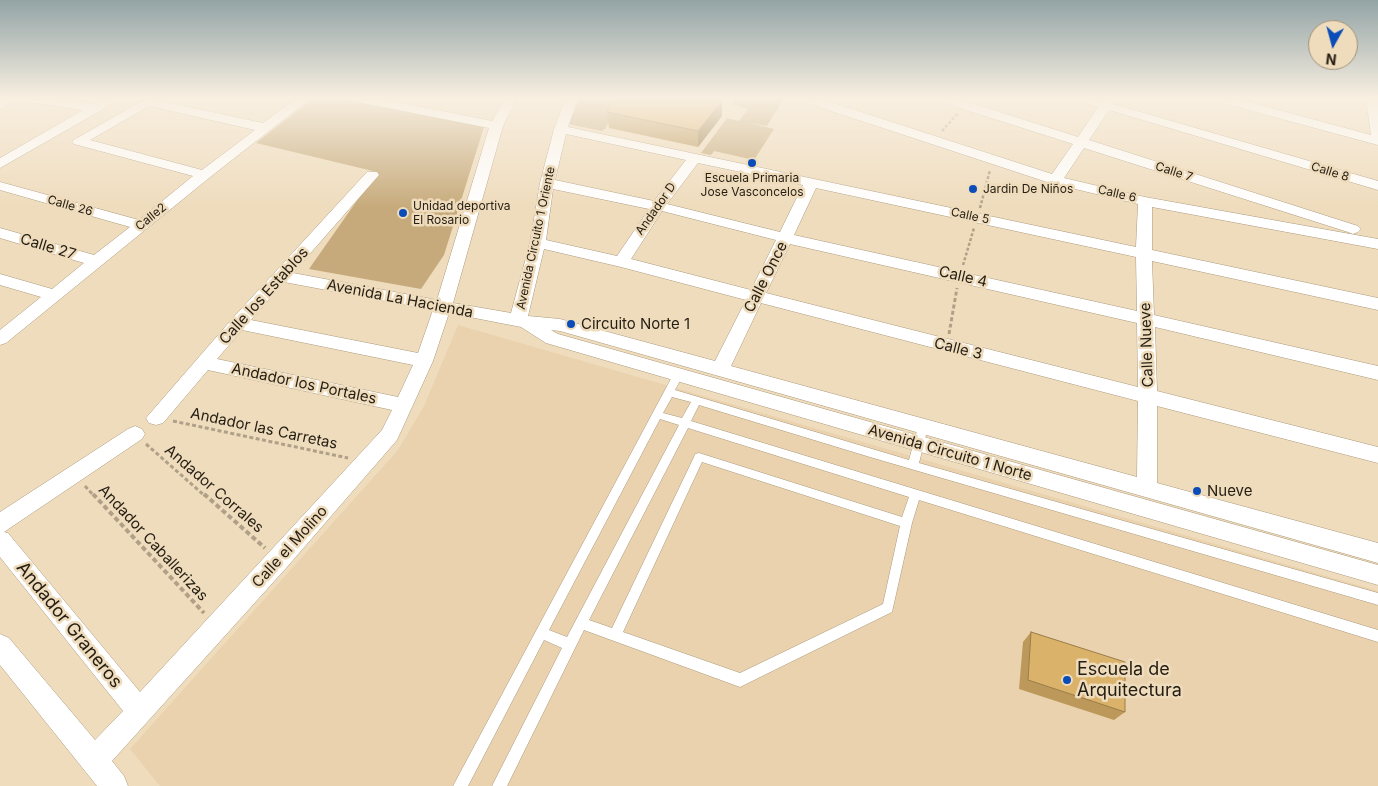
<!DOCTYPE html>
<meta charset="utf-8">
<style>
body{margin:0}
#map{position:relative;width:1378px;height:786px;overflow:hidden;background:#efdcbd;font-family:Inter,sans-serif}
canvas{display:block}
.north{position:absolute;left:1308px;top:20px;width:50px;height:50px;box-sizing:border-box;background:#efdcbd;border:1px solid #9e9079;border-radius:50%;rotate:187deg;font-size:14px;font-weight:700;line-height:20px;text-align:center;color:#241d12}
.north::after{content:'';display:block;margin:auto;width:18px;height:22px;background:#0a4db8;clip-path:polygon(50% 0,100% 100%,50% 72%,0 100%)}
</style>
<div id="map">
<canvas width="1378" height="786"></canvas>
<div class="north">N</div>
</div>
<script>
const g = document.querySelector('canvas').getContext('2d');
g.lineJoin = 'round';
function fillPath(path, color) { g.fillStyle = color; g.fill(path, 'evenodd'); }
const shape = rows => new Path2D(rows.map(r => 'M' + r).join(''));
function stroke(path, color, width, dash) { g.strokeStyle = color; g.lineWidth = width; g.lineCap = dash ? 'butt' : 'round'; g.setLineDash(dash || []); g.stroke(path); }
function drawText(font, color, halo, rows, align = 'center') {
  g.font = font + ' Inter,sans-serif'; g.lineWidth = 5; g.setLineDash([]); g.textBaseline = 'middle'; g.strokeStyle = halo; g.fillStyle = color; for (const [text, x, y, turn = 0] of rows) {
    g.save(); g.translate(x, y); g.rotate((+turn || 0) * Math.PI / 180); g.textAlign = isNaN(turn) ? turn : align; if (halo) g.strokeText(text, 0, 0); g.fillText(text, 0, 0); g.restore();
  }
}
const built = shape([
 [458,325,1378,591,1378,786,160,786,130,749,398,450,424,406]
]);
const green = shape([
 [314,98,338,98,484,127,444,255,421,289,309,269,377,172,256,143],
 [580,98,618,98,606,128,602,131,568,124],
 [736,98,784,98,767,126,750,123,774,129,754,160,714,151,711,155,701,153,727,118,739,121,748,109,732,104]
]);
const pathFar2 = shape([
 [942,131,958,113],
 [980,208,990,170],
 [963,265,974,228]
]);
const pathFar1 = shape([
 [949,334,957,288],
 [173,421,348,458],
 [146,444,205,496],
 [85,486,94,496]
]);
const path = shape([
 [93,494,204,613],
 [204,494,265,548]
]);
const service = shape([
 [678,371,683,375,675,390,909,460,918,427,919,424,923,423,927,424,928,427,919,463,1378,593,1378,605,870,457,699,405,691,421,1378,630,1378,642,919,500,912,523,892,612,740,687,584,630,507,786,492,786,562,648,544,640,468,786,453,786,673,375,678,371],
 [672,397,691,402,682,418,663,413,672,397],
 [660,419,679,425,567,637,549,630,660,419],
 [688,428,909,497,902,517,699,453,695,454,694,457,612,628,589,620,688,428],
 [702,462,900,526,883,604,740,673,623,632,702,462]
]);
const minor = shape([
 [4,98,20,98,0,109,0,100,4,98],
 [22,98,55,98,93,104,103,98,118,98,100,111,0,168,0,158,83,110,28,102,22,98],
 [147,98,263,123,297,98,311,98,209,178,6,343,0,345,0,330,41,297,0,285,0,274,52,289,84,263,0,238,0,228,94,255,130,227,0,190,0,182,139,220,193,176,74,144,72,141,147,98],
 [149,106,255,130,202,170,90,140,149,106],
 [352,98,378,98,492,121,505,98,517,98,503,126,453,303,511,313,530,243,540,183,554,129,566,98,578,98,568,127,1136,247,1138,204,1050,183,801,101,799,98,818,98,1052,174,1073,144,938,101,936,98,956,98,1078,137,1098,107,1077,101,1075,98,1095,98,1103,101,1105,98,1117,98,1113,104,1378,181,1378,190,1109,110,1089,140,1358,226,1361,229,1358,232,1353,234,1348,232,1084,148,1064,178,1145,197,1378,239,1378,249,1152,207,1152,250,1378,298,1378,310,1152,261,1154,315,1378,366,1378,380,1155,327,1157,391,1378,447,1378,463,1157,406,1157,483,1378,543,1378,563,560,331,551,330,558,334,1378,565,1378,585,546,343,521,327,449,313,433,361,397,440,287,567,112,761,124,776,128,786,97,786,0,665,0,634,9,638,95,740,123,711,0,557,0,512,128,429,135,426,142,429,145,434,142,439,4,532,8,533,140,692,382,430,392,410,208,370,163,423,156,425,149,423,146,418,232,319,367,172,377,172,379,175,293,273,437,300,489,128,358,102,352,98],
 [566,134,686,160,654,201,555,180,566,134],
 [698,163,803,185,780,232,667,204,698,163],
 [816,188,1136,257,1137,311,794,235,816,188],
 [553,189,649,209,617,256,546,240,553,189],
 [662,211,776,240,751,290,631,259,662,211],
 [790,244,1137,323,1138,387,766,293,790,244],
 [544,249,621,267,746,300,715,361,560,319,528,316,544,249],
 [284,282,433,310,418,353,251,320,284,282],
 [761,303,1138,401,1137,477,731,366,761,303],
 [242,330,413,365,398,397,217,359,242,330],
 [1213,98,1234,98,1371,135,1366,98,1378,98,1378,145,1215,101,1213,98]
]);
const wall = shape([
 [722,101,722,116,698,147,609,128,607,112],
 [1031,632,1125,712,1114,720,1019,689,1023,642]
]);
const shadedWall = shape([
 [722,101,722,116,698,147,698,131]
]);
const building = shape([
 [613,98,712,98,722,101,698,131,607,112,613,98],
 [1031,632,1125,662,1125,712,1028,680,1031,632]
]);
const markers = [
 [752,163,5,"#0a4db8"],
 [973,189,5,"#0a4db8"],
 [403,213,5,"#0a4db8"],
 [571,324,5,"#0a4db8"],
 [1197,491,5,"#0a4db8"],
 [1067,680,5,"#0a4db8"]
];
const farStreetnames = [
 ["Calle 7",1174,172,18],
 ["Calle 8",1330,172,17],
 ["Calle 6",1117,194,13],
 ["Calle 26",70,206,16],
 ["Andador D",656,209,-55],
 ["Calle 5",970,216,12],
 ["Calle2",151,217,-39],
 ["Avenida Circuito 1 Oriente",536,238,-78]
];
const farPoinames = [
 ["Escuela Primaria",752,178,"center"],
 ["Jose Vasconcelos",752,192,"center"],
 ["Jardin De Niños",983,189],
 ["Unidad deportiva",413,206],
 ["El Rosario",413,220]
];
const streetNames = [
 ["Calle 27",48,247,17],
 ["Calle Once",766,277,-63],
 ["Calle 4",963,277,13],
 ["Calle los Establos",264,296,-48],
 ["Avenida La Hacienda",400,299,11],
 ["Calle Nueve",1147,345,-92],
 ["Calle 3",958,349,14],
 ["Andador los Portales",304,384,12],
 ["Andador las Carretas",264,429,12],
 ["Avenida Circuito 1 Norte",950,453,16],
 ["Andador Corrales",214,489,41],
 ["Andador Caballerizas",153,543,47],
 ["Calle el Molino",290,547,-48]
];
const poiNames = [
 ["Circuito Norte 1",581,324],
 ["Nueve",1207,491]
];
const nearStreetnames = [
 ["Andador Graneros",69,625,51]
];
const nearPoinames = [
 ["Escuela de",1077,670],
 ["Arquitectura",1077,691]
];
fillPath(built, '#e9d2ad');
fillPath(green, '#c6aa7b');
stroke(service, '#ac9a7d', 1);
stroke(minor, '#ac9a7d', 1);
stroke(pathFar2, '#b0a088', 2.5, [3, 2]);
stroke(pathFar1, '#b0a088', 3, [4, 2.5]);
stroke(path, '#b0a088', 4, [5, 3]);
fillPath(service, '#fff');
fillPath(minor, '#fff');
fillPath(wall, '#bc995b');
fillPath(shadedWall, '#997d4a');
fillPath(building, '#dbb26a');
stroke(building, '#997d4a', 1);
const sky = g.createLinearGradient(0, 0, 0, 208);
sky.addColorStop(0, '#93a4a6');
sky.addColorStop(0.47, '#f8efe1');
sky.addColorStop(1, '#f8efe100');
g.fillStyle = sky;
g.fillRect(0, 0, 1378, 208);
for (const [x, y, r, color] of markers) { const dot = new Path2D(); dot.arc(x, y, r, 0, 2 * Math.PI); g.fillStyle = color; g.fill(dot); stroke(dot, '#efdcbd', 2); }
drawText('12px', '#241d12', '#efdcbd', farStreetnames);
drawText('12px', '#241d12', '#efdcbd', farPoinames, 'left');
drawText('15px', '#241d12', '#efdcbd', streetNames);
drawText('15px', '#241d12', '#efdcbd', poiNames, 'left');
drawText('18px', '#241d12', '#efdcbd', nearStreetnames);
drawText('18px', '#241d12', '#efdcbd', nearPoinames, 'left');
</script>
